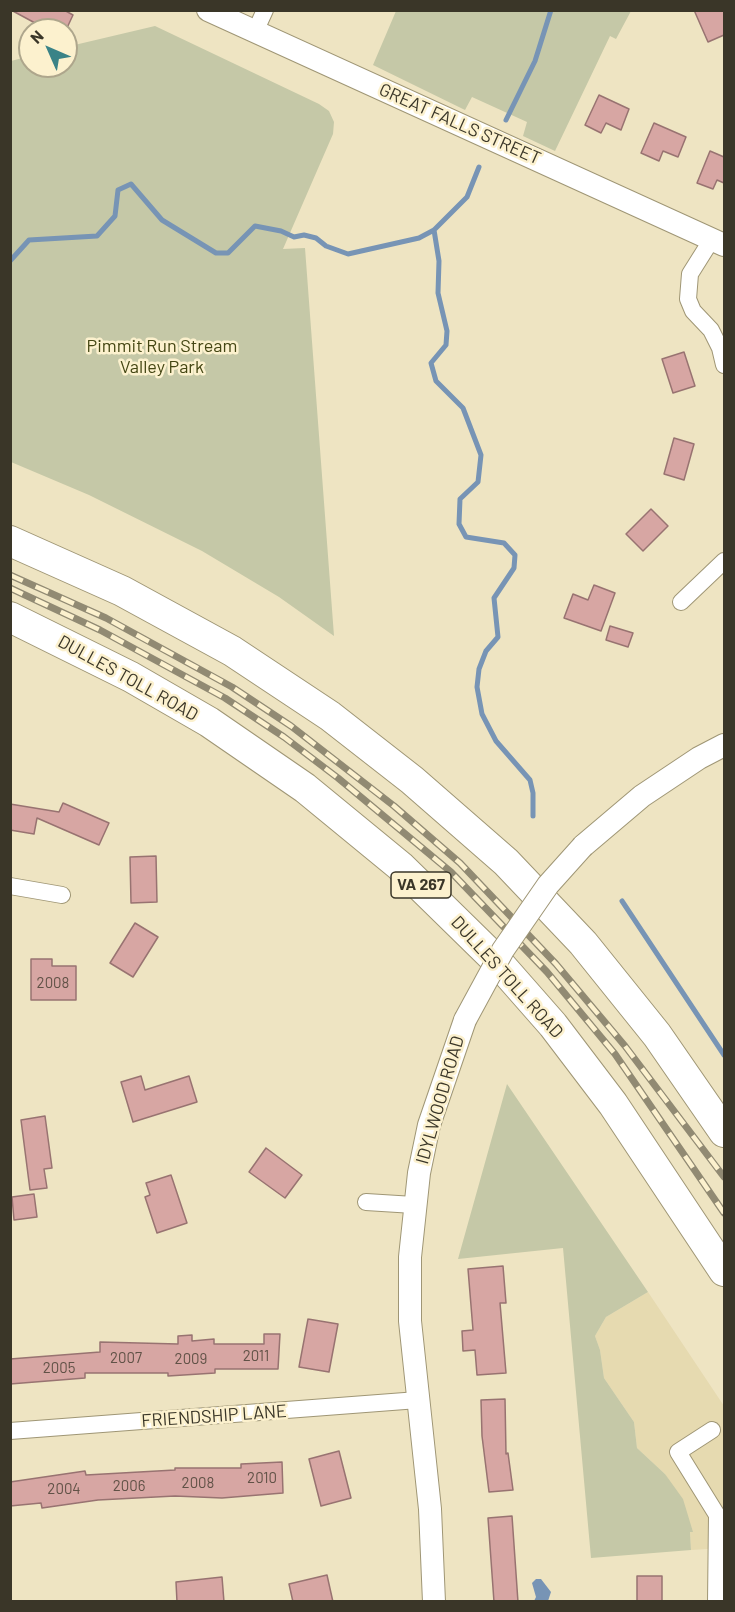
<!DOCTYPE html>
<style>
body{margin:0}
#map{position:relative;width:735px;height:1612px;overflow:hidden;background:#eee4c2;font-family:Barlow,sans-serif}
canvas{display:block}
.frame{position:absolute;inset:0;border:12px solid #3a3628;pointer-events:none}
.north{position:absolute;left:18px;top:18px;width:60px;height:60px;box-sizing:border-box;background:#fcf1ce;border:2px solid #aea68c;border-radius:50%;rotate:315deg;font-size:16px;font-weight:700;line-height:24px;text-align:center;color:#3a3628}
.north::after{content:'';display:block;margin:auto;width:21px;height:27px;background:#3a8387;clip-path:polygon(50% 0,100% 100%,50% 72%,0 100%)}
</style>
<div id="map">
<canvas width="735" height="1612"></canvas>
<div class="frame"></div>
<div class="north">N</div>
</div>
<script>
const g = document.querySelector('canvas').getContext('2d');
g.lineJoin = 'round';
function fillPath(path, color) { g.fillStyle = color; g.fill(path, 'evenodd'); }
const shape = rows => new Path2D(rows.map(r => 'M' + r).join(''));
function stroke(path, color, width, dash) { g.strokeStyle = color; g.lineWidth = width; g.lineCap = dash ? 'butt' : 'round'; g.setLineDash(dash || []); g.stroke(path); }
function drawText(font, color, halo, rows, align = 'center') {
  g.font = font + ' Barlow,sans-serif'; g.lineWidth = 5; g.setLineDash([]); g.textBaseline = 'middle'; g.strokeStyle = halo; g.fillStyle = color; for (const [text, x, y, turn = 0] of rows) {
    g.save(); g.translate(x, y); g.rotate((+turn || 0) * Math.PI / 180); g.textAlign = isNaN(turn) ? turn : align; if (halo) g.strokeText(text, 0, 0); g.fillText(text, 0, 0); g.restore();
  }
}
const built = shape([
 [648,1292,724,1406,724,1548,691,1550,690,1532,665,1474,637,1448,634,1422,604,1378,600,1350,595,1336,606,1317]
]);
const green = shape([
 [396,11,396,10,631,11,616,39,610,36,555,151,523,136,527,122,472,97,465,110,373,65],
 [155,26,319,104,329,111,334,122,333,134,283,249,305,248,334,636,279,597,202,551,89,495,11,462,11,61,30,56,30,66,66,66,66,47],
 [507,1084,648,1292,606,1317,595,1336,600,1350,604,1378,634,1422,637,1448,665,1474,683,1499,693,1532,690,1532,691,1550,591,1558,563,1248,458,1259]
]);
const water = shape([
 [536,1579,541,1579,551,1592,548,1601,534,1601,536,1597,532,1583]
]);
const stream = shape([
 [506,120,535,61,551,10],
 [434,230,439,261,438,293,447,331,446,345,431,363,436,381,463,408,481,455,478,482,460,499,459,524,466,537,504,543,515,555,514,568,494,598,498,637,486,651,479,669,477,687,482,714,496,741,530,780,533,793,533,816],
 [10,261,29,240,97,236,115,216,118,190,131,184,162,220,216,253,228,253,255,226,281,231,294,237,304,235,316,238,326,246,348,254,419,238,434,230,467,197,479,167],
 [622,901,724,1055]
]);
const building = shape([
 [11,10,64,10,73,15,66,30,48,30,11,10],
 [694,10,724,10,724,35,708,42,694,10],
 [599,95,629,109,621,130,606,123,601,133,585,125,599,95],
 [654,123,686,137,678,157,663,151,659,161,641,153,654,123],
 [710,151,724,157,724,183,717,180,713,189,697,183,710,151],
 [684,352,695,386,673,393,662,359,684,352],
 [674,438,694,444,684,480,664,474,674,438],
 [651,509,668,526,643,551,626,534,651,509],
 [594,585,615,593,601,631,564,618,573,594,588,600,594,585],
 [610,626,633,633,628,647,606,640,610,626],
 [63,803,109,823,99,845,37,818,34,834,10,830,10,804,59,812,63,803],
 [156,856,157,902,131,903,130,857,156,856],
 [135,923,158,937,133,977,110,963,135,923],
 [31,959,52,959,52,966,76,966,76,1000,31,1000,31,959],
 [141,1076,145,1090,189,1076,197,1102,133,1122,121,1082,141,1076],
 [45,1116,52,1168,44,1169,47,1188,30,1190,21,1120,45,1116],
 [266,1148,302,1175,285,1198,249,1172,266,1148],
 [171,1175,187,1223,157,1233,145,1197,150,1195,146,1183,171,1175],
 [34,1194,37,1217,14,1220,12,1197,34,1194],
 [503,1266,506,1303,500,1303,506,1373,477,1375,475,1350,463,1351,462,1331,473,1330,468,1269,503,1266],
 [308,1319,338,1324,329,1372,299,1367,308,1319],
 [264,1334,280,1334,278,1369,215,1369,215,1373,168,1376,168,1373,85,1373,85,1378,10,1384,10,1359,100,1352,100,1342,178,1344,178,1336,192,1335,192,1341,214,1339,214,1344,264,1344,264,1334],
 [505,1399,506,1454,508,1453,513,1490,489,1492,482,1436,481,1400,505,1399],
 [339,1451,351,1498,321,1506,309,1459,339,1451],
 [282,1462,283,1493,222,1498,175,1496,98,1500,42,1508,41,1503,10,1506,10,1482,85,1471,86,1475,175,1470,175,1468,241,1468,241,1464,282,1462],
 [512,1516,518,1602,494,1602,488,1518,512,1516],
 [327,1575,333,1602,293,1602,289,1584,327,1575],
 [637,1576,662,1576,662,1602,637,1602,637,1576],
 [222,1577,224,1602,177,1602,176,1582,222,1577]
]);
const minor = shape([
 [255,32,265,10],
 [712,239,690,274,688,299,693,311,711,330,720,348,724,365],
 [681,602,724,561],
 [10,886,62,895],
 [366,1202,414,1205],
 [712,1430,678,1452,717,1515,716,1602],
 [10,1431,418,1400]
]);
const secondary = shape([
 [208,10,724,245],
 [583,846,642,796,699,758,724,745],
 [434,1602,430,1509,410,1321,410,1257,419,1173,429,1125,465,1020]
]);
const motorway = shape([
 [10,541,122,591,232,651,330,716,412,780,506,862,583,943,657,1035,724,1132],
 [10,617,131,677,209,722,305,788,400,866,495,959,553,1025,613,1104,724,1271]
]);
const rail = shape([
 [10,575,106,618,232,687,291,726,394,806,460,863,556,964,625,1046,724,1177],
 [10,588,100,630,225,698,284,737,338,778,451,872,547,972,615,1054,724,1213]
]);
const secondaryBridge = shape([
 [465,1020,503,950,548,885,583,846]
]);
const numberNames = [
 ["2008",53,983],
 ["2011",256,1356],
 ["2007",126,1358],
 ["2009",191,1359],
 ["2005",59,1368],
 ["2010",262,1478],
 ["2008",198,1483],
 ["2006",129,1486],
 ["2004",64,1489]
];
const shields = [
 [421,885,60]
];
const shieldNames = [
 ["VA 267",421,885]
];
const streetNames = [
 ["GREAT FALLS STREET",460,124,24],
 ["DULLES TOLL ROAD",128,678,29],
 ["DULLES TOLL ROAD",507,977,48],
 ["IDYLWOOD ROAD",440,1100,-74],
 ["FRIENDSHIP LANE",214,1416,-4]
];
const parkNames = [
 ["Pimmit Run Stream",162,346],
 ["Valley Park",162,367]
];
fillPath(built, '#e6dab0');
fillPath(green, '#c5c8a7');
fillPath(water, '#7794b5');
stroke(stream, '#7794b5', 5);
fillPath(building, '#d7a6a3');
stroke(building, '#987371', 1.5);
stroke(minor, '#9f9675', 18);
stroke(secondary, '#9f9675', 24);
stroke(motorway, '#9f9675', 32);
stroke(minor, '#fff', 16);
stroke(secondary, '#fff', 22);
stroke(motorway, '#fff', 30);
stroke(rail, '#918a73', 7);
stroke(rail, '#fcf1ce', 4.5, [14]);
stroke(secondaryBridge, '#9f9675', 24, []);
stroke(secondaryBridge, '#fff', 22);
drawText('15px', '#615247', null, numberNames);
for (const [x, y, w] of shields) { const box = new Path2D(); box.roundRect(x - w / 2, y - 13, w, 26, 4.5); g.fillStyle = '#fcf1ce'; g.fill(box); stroke(box, '#3a3628', 1.5); }
drawText('bold 16px', '#3a3628', null, shieldNames);
drawText('18px', '#3a3628', '#fcf1ce', streetNames);
drawText('18px', '#444613', '#fcf1ce', parkNames);
</script>
